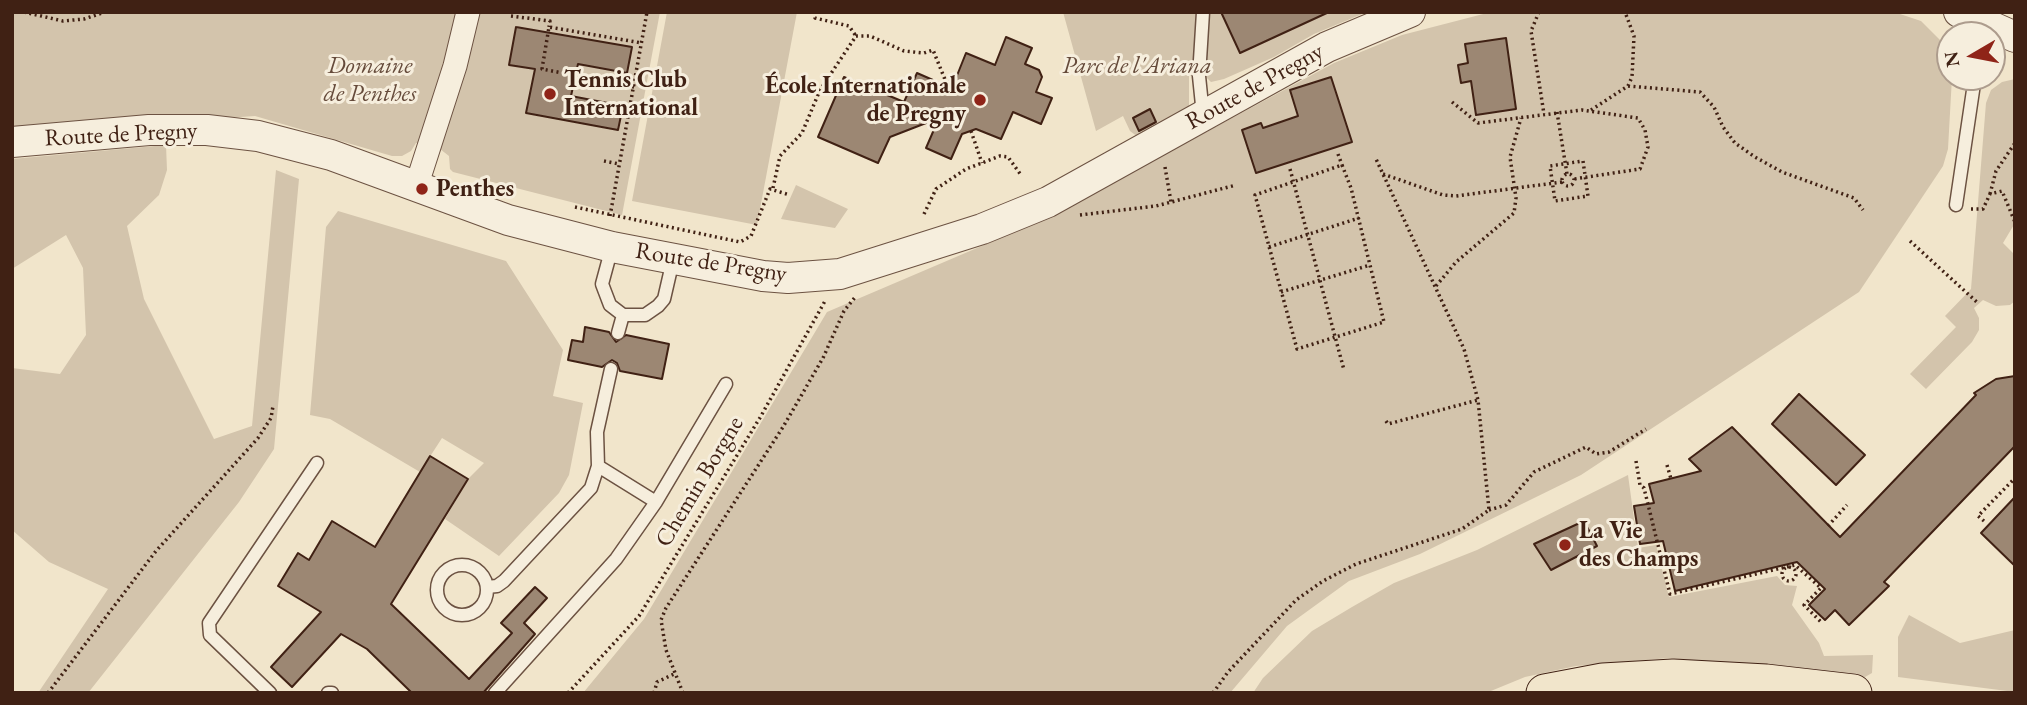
<!DOCTYPE html>
<meta charset="utf-8">
<style>
body{margin:0}
#map{position:relative;width:2027px;height:705px;overflow:hidden;background:#f1e5cb;font-family:"EB Garamond",serif}
canvas{display:block}
.frame{position:absolute;inset:0;border:14px solid #402114;pointer-events:none}
.north{position:absolute;left:1936px;top:21px;width:70px;height:70px;box-sizing:border-box;background:#f6eedd;border:2px solid #ad9c8d;border-radius:50%;rotate:260deg;font-size:19px;font-weight:700;line-height:28px;text-align:center;color:#402114}
.north::after{content:'';display:block;margin:auto;width:24px;height:32px;background:#8f2418;clip-path:polygon(50% 0,100% 100%,50% 72%,0 100%)}
</style>
<div id="map">
<canvas width="2027" height="705"></canvas>
<div class="frame"></div>
<div class="north">N</div>
</div>
<script>
const g = document.querySelector('canvas').getContext('2d');
g.lineJoin = 'round';
function fillPath(path, color) { g.fillStyle = color; g.fill(path, 'evenodd'); }
const shape = rows => new Path2D(rows.map(r => 'M' + r).join(''));
function stroke(path, color, width, dash) { g.strokeStyle = color; g.lineWidth = width; g.lineCap = dash ? 'butt' : 'round'; g.setLineDash(dash || []); g.stroke(path); }
function drawText(font, color, halo, rows, align = 'center') {
  g.font = font + ' "EB Garamond",serif'; g.lineWidth = 6; g.setLineDash([]); g.textBaseline = 'middle'; g.strokeStyle = halo; g.fillStyle = color; for (const [text, x, y, turn = 0] of rows) {
    g.save(); g.translate(x, y); g.rotate((+turn || 0) * Math.PI / 180); g.textAlign = isNaN(turn) ? turn : align; if (halo) g.strokeText(text, 0, 0); g.fillText(text, 0, 0); g.restore();
  }
}
const green = shape([
 [12,12,460,12,421,143,416,143,411,151,402,156,392,156,255,116,12,133],
 [478,12,660,12,622,215,453,172,450,169,449,156,440,149],
 [667,12,797,12,757,225,632,201],
 [1063,12,1367,12,1314,34,1274,57,1224,79,1211,82,1205,76,1189,76,1189,112,1138,137,1130,131,1123,116,1096,131],
 [1491,12,1894,12,1921,21,1944,44,1950,57,1952,77,1948,149,1943,166,1859,292,1581,475,1420,554,1349,581,1287,626,1230,693,583,693,644,619,827,312,1045,219,1334,63,1402,35],
 [2015,79,2015,223,2003,243,2015,255,2015,301,2010,305,1996,306,1983,300,1974,308,1979,318,1979,330,1972,342,1926,389,1910,374,1956,327,1945,316,1971,289,1986,103,1991,90,2002,82],
 [166,145,167,170,159,195,127,226,144,299,214,439,252,426,276,170,299,179,274,449,239,502,88,693,38,693,108,589,49,562,12,530,12,368,60,374,86,335,83,268,66,235,12,269,12,159],
 [796,185,848,209,835,228,781,219],
 [338,211,506,261,563,350,553,396,583,403,569,475,559,493,499,556,445,519,468,479,484,463,442,438,420,472,330,419,310,415,326,227],
 [1628,475,1638,548,1656,545,1669,597,1777,576,1785,585,1797,586,1792,605,1819,643,1824,656,1873,655,1872,673,1865,677,1669,658,1576,666,1525,677,1486,693,1253,693,1263,678,1312,631,1352,607,1394,583,1477,550],
 [1909,615,1960,643,2015,630,2015,692,1898,677,1898,637]
]);
const building = shape([
 [1221,12,1329,12,1240,53,1221,12],
 [516,27,632,47,627,73,578,64,571,96,623,106,618,130,526,113,535,69,509,65,516,27],
 [1006,37,1032,48,1025,64,1039,70,1042,77,1036,92,1052,98,1041,124,1013,112,1001,139,976,129,962,134,951,159,926,148,939,118,890,137,878,163,818,137,844,77,904,102,917,73,942,84,956,78,966,53,995,65,1006,37],
 [1506,38,1516,109,1476,115,1471,81,1461,83,1458,65,1468,63,1465,44,1506,38],
 [1331,77,1352,142,1256,173,1242,130,1261,123,1263,128,1298,116,1290,90,1331,77],
 [1150,109,1156,122,1139,131,1133,118,1150,109],
 [585,327,609,332,616,342,626,335,669,344,662,379,620,371,617,363,612,360,602,367,568,360,572,340,583,342,585,327],
 [2015,376,2015,446,1884,582,1889,586,1849,625,1835,610,1825,620,1809,605,1825,589,1797,562,1675,591,1663,541,1640,544,1634,506,1654,503,1649,484,1701,471,1689,459,1732,427,1840,537,1976,395,1974,393,1996,379,2015,376],
 [1799,394,1865,455,1836,485,1772,424,1799,394],
 [430,456,468,479,391,604,469,679,512,633,501,623,535,587,547,598,524,623,535,634,483,693,412,693,367,649,341,634,292,687,271,667,321,612,278,586,298,553,309,560,332,521,375,547,430,456],
 [2015,497,2015,566,1981,533,2015,497],
 [1584,521,1597,546,1551,570,1534,544,1584,521]
]);
const path = shape([
 [24,12,63,21,84,19,105,12],
 [815,12,815,18,849,26,856,36],
 [1539,12,1531,31,1544,114],
 [511,16,550,21,549,27],
 [1628,86,1700,92,1714,107,1723,127,1735,143,1755,157,1782,172,1854,198,1863,210],
 [634,87,542,69,549,27,642,43],
 [1452,102,1478,123,1582,110,1638,118,1645,130,1648,147,1640,169,1574,179],
 [1591,110,1628,86,1632,77,1634,36,1625,12],
 [1557,112,1567,174],
 [971,131,982,163],
 [1338,154,1342,165],
 [604,161,619,164],
 [1583,161,1588,196,1555,201,1550,166,1583,161],
 [1342,165,1351,188,1384,322,1297,349,1255,195,1342,165],
 [1165,167,1171,202],
 [1290,169,1344,370],
 '1562 180a6 6 0 1 1 12 0a6 6 0 1 1-12 0Z',
 [1383,174,1443,195,1456,196,1562,182],
 [773,188,780,156,802,133,820,90,856,36,870,36,904,51,924,53,933,50,946,82],
 [1990,194,1996,171,2015,143],
 [575,207,740,242,751,236,770,189,790,195],
 [1971,209,1983,209,1990,194,2002,191,2015,222],
 [924,214,936,189,966,169,1000,156,1008,157,1021,175],
 [1080,215,1156,206,1236,185],
 [610,216,647,12],
 [1910,241,1979,304],
 [1269,247,1359,218],
 [1436,286,1456,262,1514,213,1516,198,1510,157,1521,118],
 [1281,292,1370,265],
 [1386,421,1388,424,1478,400],
 [1636,461,1640,485,1644,488,1670,594,1795,565,1821,588,1804,605,1821,622],
 [1667,465,1671,479],
 [1489,510,1506,505,1534,472,1586,447,1596,454,1609,452,1646,429],
 [1984,521,1978,516,2015,478],
 [1828,526,1847,505],
 '1782 574a7 7 0 1 1 14 0a7 7 0 1 1-14 0Z',
 [48,693,156,551,258,438,271,418,273,406],
 [568,693,639,616,761,416,825,301],
 [654,693,657,682,674,674],
 [683,693,666,650,661,620,666,608,783,427,823,358,844,311,856,296],
 [1213,693,1228,672,1296,600,1323,581,1356,564,1462,529,1489,510,1478,400,1464,349,1376,159]
]);
const service = shape([
 [1203,12,1199,76,1203,115],
 [1956,205,1975,77],
 [612,247,602,284,610,305,623,315,645,315,658,306,664,299,673,260],
 [618,333,623,315],
 [598,466,656,502],
 '437 590a25 25 0 1 1 50 0a25 25 0 1 1-50 0Z',
 [487,587,497,586,504,581,591,488,598,466,597,432,611,369],
 [270,693,210,635,209,623,317,463],
 [328,693,332,693],
 [495,693,616,559,656,502,726,384]
]);
const minor = shape([
 [416,187,455,66,468,12]
]);
const tertiary = shape([
 [1959,12,2015,37],
 [12,142,149,130,207,130,258,136,331,155,508,220,612,247,763,276,788,278,840,274,982,229,1048,202,1327,47,1410,12]
]);
const primary = shape([
 [1545,693,1603,682,1673,678,1766,683,1853,693]
]);
const markers = [
 [550,94,7,"#8f2418"],
 [980,100,7,"#8f2418"],
 [422,189,7,"#8f2418"],
 [1565,545,7,"#8f2418"]
];
const parkNames = [
 ["Domaine",370,66],
 ["de Penthes",370,94],
 ["Parc de l'Ariana",1137,66]
];
const poiNames = [
 ["Tennis Club",564,80],
 ["International",564,108],
 ["École Internationale",966,86,"right"],
 ["de Pregny",966,114,"right"],
 ["Penthes",436,189],
 ["La Vie",1579,531],
 ["des Champs",1579,559]
];
const streetNames = [
 ["Route de Pregny",1255,87,-29],
 ["Route de Pregny",121,135,-3],
 ["Route de Pregny",711,263,9],
 ["Chemin Borgne",700,482,-59]
];
fillPath(green, '#d3c4ac');
fillPath(building, '#9c8773');
stroke(building, '#402114', 2);
stroke(service, '#6c5242', 15);
stroke(minor, '#6c5242', 25);
stroke(tertiary, '#6c5242', 32);
stroke(primary, '#402114', 39);
stroke(path, '#402114', 3.5, [2, 3.5]);
stroke(service, '#f6eedd', 12);
stroke(minor, '#f6eedd', 23);
stroke(tertiary, '#f6eedd', 30);
stroke(primary, '#f1e5cb', 37);
for (const [x, y, r, color] of markers) { const dot = new Path2D(); dot.arc(x, y, r, 0, 2 * Math.PI); g.fillStyle = color; g.fill(dot); stroke(dot, '#f6eedd', 2.5); }
drawText('italic 24px', '#654a3a', '#f6eedd', parkNames);
drawText('bold 24px', '#402114', '#f6eedd', poiNames, 'left');
drawText('24px', '#402114', '#f6eedd', streetNames);
</script>
